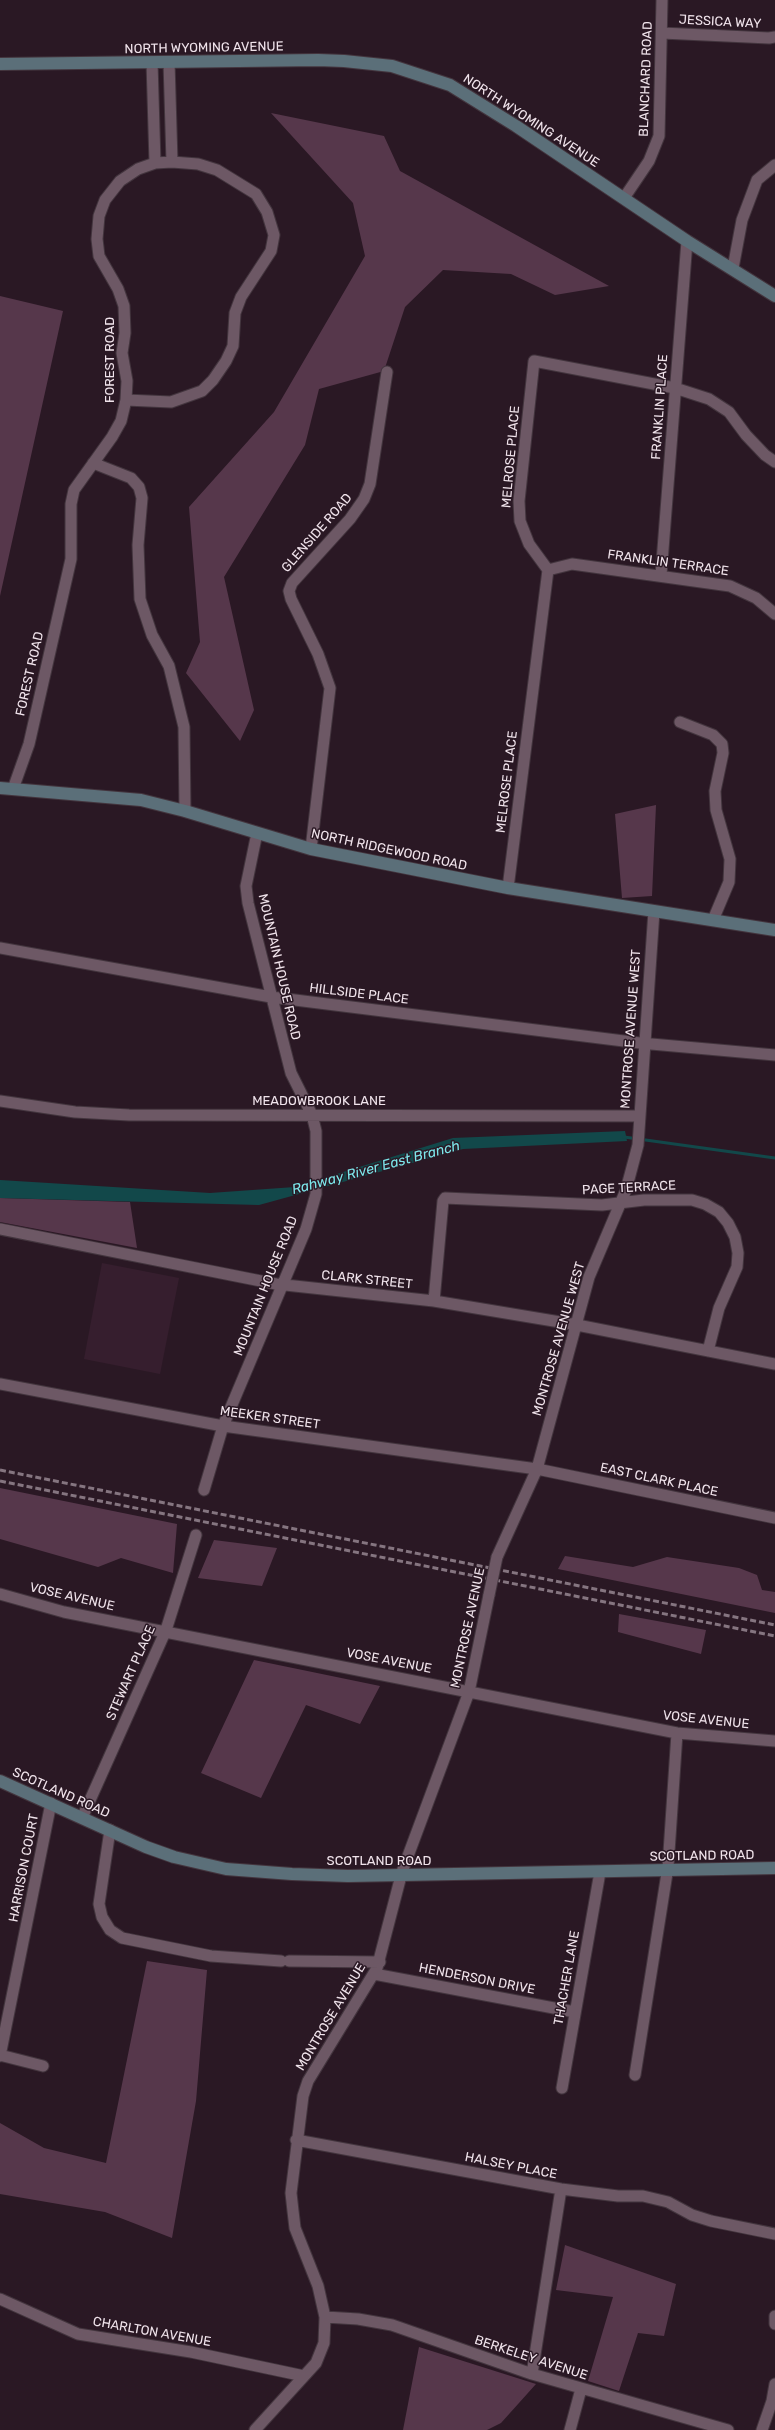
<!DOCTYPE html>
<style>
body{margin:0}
canvas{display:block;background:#2a1824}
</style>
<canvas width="775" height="2430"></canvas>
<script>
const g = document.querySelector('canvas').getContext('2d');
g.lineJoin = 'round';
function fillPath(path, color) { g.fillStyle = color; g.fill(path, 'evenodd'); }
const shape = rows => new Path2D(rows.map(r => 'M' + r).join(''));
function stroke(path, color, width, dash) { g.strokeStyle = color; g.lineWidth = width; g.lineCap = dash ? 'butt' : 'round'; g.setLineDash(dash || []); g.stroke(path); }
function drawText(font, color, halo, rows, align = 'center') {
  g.font = font + ' Rubik,sans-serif'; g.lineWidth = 3; g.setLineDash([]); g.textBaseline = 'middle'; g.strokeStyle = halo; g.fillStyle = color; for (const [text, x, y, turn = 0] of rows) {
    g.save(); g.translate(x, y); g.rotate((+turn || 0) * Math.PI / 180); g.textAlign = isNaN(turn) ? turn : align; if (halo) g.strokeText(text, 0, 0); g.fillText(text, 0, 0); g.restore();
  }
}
const built = shape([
 [102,1263,179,1278,160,1374,84,1359]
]);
const green = shape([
 [271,113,384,136,400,171,609,286,555,295,511,274,443,270,405,307,384,371,319,389,305,445,224,577,254,710,240,741,186,673,200,642,189,507,274,412,365,256,353,203],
 [0,296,63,311,0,596],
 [656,805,652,896,622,898,615,814],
 [0,1198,130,1202,137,1248,0,1222],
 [0,1488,177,1524,173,1573,121,1558,98,1567,0,1539],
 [214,1540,277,1548,262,1586,198,1578],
 [565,1556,633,1567,667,1557,739,1568,757,1575,762,1590,775,1592,775,1613,558,1569],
 [619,1614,706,1630,701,1654,618,1632],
 [254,1660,380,1686,360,1724,306,1705,261,1798,201,1773],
 [147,1961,207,1970,196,2101,172,2238,105,2212,0,2194,0,2123,44,2148,106,2163],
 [565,2245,676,2284,664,2336,638,2333,619,2391,588,2381,613,2297,556,2290],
 [419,2347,536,2384,501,2423,487,2430,403,2430]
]);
const water = shape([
 [625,1131,627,1141,463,1149,259,1205,0,1198,0,1180,210,1193,295,1187,453,1138]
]);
const stream = shape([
 [624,1137,775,1158]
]);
const street = shape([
 [662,33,769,38,775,37],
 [152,62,155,163],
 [169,62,172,162],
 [624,198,649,161,659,136,662,0],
 [733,268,742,220,757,180,775,165],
 [93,463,131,478,139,487,142,498,138,545,140,599,152,635,169,666,184,727,185,811],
 [548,570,572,564,730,586,756,598,775,614],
 [661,575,687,241],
 [680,722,713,735,722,744,723,753,715,791,716,810,730,859,729,882,713,920],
 [13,789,29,744,71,559,71,504,74,490,112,437,121,421,126,400,127,381,122,353,125,333,124,306,118,289,99,256,97,239,99,216,105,200,120,181,138,169,155,163,172,162,198,164,217,170,256,194,267,212,274,235,271,251,241,297,235,313,233,346,226,361,213,380,202,391,171,402,126,400],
 [311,849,330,688,318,654,291,599,289,591,292,583,350,519,364,499,370,484,387,372],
 [508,888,548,570,529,544,520,521,519,501,534,361,675,388,709,399,729,412,746,435,765,455,775,462],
 [0,948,271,997,640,1043,775,1055],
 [0,1101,75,1112,129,1115,639,1116],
 [0,1229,276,1284,434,1301,572,1324,775,1364],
 [434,1301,443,1201,445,1198,602,1205,644,1200,692,1200,705,1204,719,1212,728,1223,735,1237,738,1253,737,1267,719,1308,708,1351],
 [0,1384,223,1426,537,1469,775,1518],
 [204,1490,223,1426,306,1229,316,1194,316,1131,312,1115,291,1073,248,903,246,886,257,833],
 [497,1557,537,1469,589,1277,626,1190,638,1145,654,911],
 [0,1594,64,1612,677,1733,775,1741],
 [82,1818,166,1630,196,1535],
 [110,1830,99,1904,102,1917,110,1930,122,1938,211,1956,281,1961],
 [289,1961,380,1962],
 [374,1974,575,2012],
 [0,2055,43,2066],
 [0,2056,51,1803],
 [635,2075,668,1867,677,1733],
 [562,2088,600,1872],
 [296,2140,561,2189,618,2196,643,2196,668,2202,692,2215,711,2221,775,2234],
 [0,2299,78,2334,191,2352,304,2376],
 [775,2316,775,2324],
 [325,2317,358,2319,392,2325,532,2374,728,2430],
 [532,2374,561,2189],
 [255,2430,316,2363,324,2343,325,2317,318,2286,295,2228,293,2211,291,2193,303,2096,308,2081,377,1968,402,1872,469,1692,489,1595],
 [570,2430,581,2389],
 [762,2430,772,2401,775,2384]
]);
const secondary = shape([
 [0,64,318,60,344,61,392,66,450,85,516,126,687,241,775,296],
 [0,788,141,800,185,811,311,849,508,888,775,930],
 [0,1781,146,1847,174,1857,226,1869,292,1874,348,1876,775,1868]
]);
const rail = shape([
 [0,1470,775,1625],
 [0,1481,775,1636]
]);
const streetBridge = shape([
 [489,1595,497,1557]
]);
const streetNames = [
 ["JESSICA WAY",720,22,3],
 ["NORTH WYOMING AVENUE",204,48,-1],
 ["BLANCHARD ROAD",646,79,-88],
 ["NORTH WYOMING AVENUE",531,121,33],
 ["FOREST ROAD",110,360,-90],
 ["FRANKLIN PLACE",660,407,-86],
 ["MELROSE PLACE",511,457,-85],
 ["GLENSIDE ROAD",317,533,-49],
 ["FRANKLIN TERRACE",668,563,8],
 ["FOREST ROAD",30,674,-77],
 ["MELROSE PLACE",507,782,-83],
 ["NORTH RIDGEWOOD ROAD",389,850,12],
 ["MOUNTAIN HOUSE ROAD",279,967,77],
 ["HILLSIDE PLACE",359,994,7],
 ["MONTROSE AVENUE WEST",631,1029,-86],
 ["MEADOWBROOK LANE",319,1101],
 ["PAGE TERRACE",629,1188,-3],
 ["CLARK STREET",367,1280,6],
 ["MOUNTAIN HOUSE ROAD",266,1286,-68],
 ["MONTROSE AVENUE WEST",559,1339,-74],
 ["MEEKER STREET",270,1418,8],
 ["EAST CLARK PLACE",659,1480,12],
 ["VOSE AVENUE",72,1597,13],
 ["MONTROSE AVENUE",468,1628,-78],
 ["VOSE AVENUE",389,1661,11],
 ["STEWART PLACE",131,1673,-66],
 ["VOSE AVENUE",706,1720,6],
 ["SCOTLAND ROAD",61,1793,24],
 ["SCOTLAND ROAD",702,1856,-1],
 ["SCOTLAND ROAD",379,1861],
 ["HARRISON COURT",24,1868,-79],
 ["THACHER LANE",567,1978,-80],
 ["HENDERSON DRIVE",477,1979,11],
 ["MONTROSE AVENUE",331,2017,-59],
 ["HALSEY PLACE",511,2166,11],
 ["CHARLTON AVENUE",152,2332,10],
 ["BERKELEY AVENUE",531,2358,18]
];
const waterNames = [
 ["Rahway River East Branch",376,1168,-15]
];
fillPath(built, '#361e2e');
fillPath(green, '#56374b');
fillPath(water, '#12484a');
stroke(stream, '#12484a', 3);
stroke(street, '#43353e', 13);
stroke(secondary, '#43353e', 14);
stroke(street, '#6d5865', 11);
stroke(secondary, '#5b6f79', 12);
stroke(rail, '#857580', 3, [6, 3]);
stroke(streetBridge, '#43353e', 13, []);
stroke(streetBridge, '#6d5865', 11);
drawText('13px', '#f0e3eb', '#2a1824', streetNames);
drawText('italic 14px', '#7de7eb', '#2a1824', waterNames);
</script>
